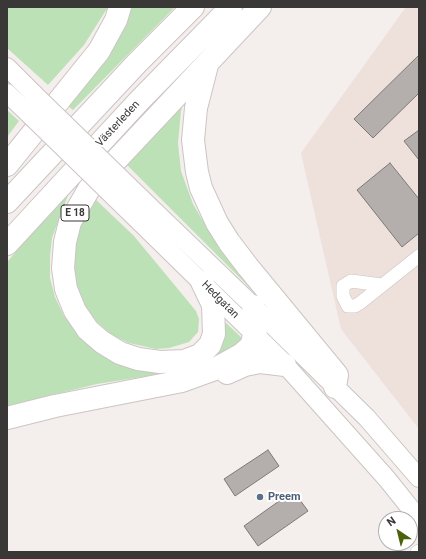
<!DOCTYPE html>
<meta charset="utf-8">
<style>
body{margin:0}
#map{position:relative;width:426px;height:559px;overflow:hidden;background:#f4eeec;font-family:Roboto,sans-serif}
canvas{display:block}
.frame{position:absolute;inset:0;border:8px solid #3a3837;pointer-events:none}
.north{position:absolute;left:378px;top:511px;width:40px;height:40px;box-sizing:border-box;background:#fff;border:1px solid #b0afaf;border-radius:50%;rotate:325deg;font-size:11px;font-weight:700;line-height:16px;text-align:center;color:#3a3837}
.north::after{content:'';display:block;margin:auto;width:14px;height:18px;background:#4c610b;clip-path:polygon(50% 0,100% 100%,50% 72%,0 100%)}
</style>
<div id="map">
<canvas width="426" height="559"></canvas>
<div class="frame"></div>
<div class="north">N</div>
</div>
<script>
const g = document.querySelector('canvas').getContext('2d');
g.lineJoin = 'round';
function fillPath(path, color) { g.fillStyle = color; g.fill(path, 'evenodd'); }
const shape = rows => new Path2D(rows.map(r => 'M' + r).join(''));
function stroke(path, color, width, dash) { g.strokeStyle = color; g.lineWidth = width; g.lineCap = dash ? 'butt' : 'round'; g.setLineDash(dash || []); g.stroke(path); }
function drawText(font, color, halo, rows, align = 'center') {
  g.font = font + ' Roboto,sans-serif'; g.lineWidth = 4; g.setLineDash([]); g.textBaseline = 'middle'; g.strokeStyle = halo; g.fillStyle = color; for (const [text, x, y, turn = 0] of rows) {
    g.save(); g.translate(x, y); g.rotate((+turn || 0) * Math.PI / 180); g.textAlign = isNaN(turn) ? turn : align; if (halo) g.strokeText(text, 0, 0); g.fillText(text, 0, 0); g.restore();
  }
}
const built = shape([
 [406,7,419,7,419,429,341,329,301,153]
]);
const green = shape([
 [7,7,108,7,84,45,48,85,7,48],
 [131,7,175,7,73,110,64,103,127,21],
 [185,97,181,111,178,143,181,171,193,204,214,240,276,314,124,162],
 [7,110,19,121,7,137],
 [70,190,52,238,50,257,50,278,55,297,64,316,84,338,174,370,224,321,243,339,215,359,179,371,97,384,7,406,7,262],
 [93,197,134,236,196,311,199,319,198,332,189,342,169,348,156,349,129,343,113,336,87,313,72,277,75,232]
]);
const building = shape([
 [419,55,419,93,373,138,354,119,419,55],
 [419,130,419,160,404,141,419,130],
 [390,163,419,199,419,233,402,247,357,190,390,163],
 [268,450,279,466,235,496,224,479,268,450],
 [289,494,297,496,308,511,258,546,244,526,289,494]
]);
const minor = shape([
 [382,285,351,281,343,286,343,296,348,306,355,306,360,303,419,256],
 [417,552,419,551]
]);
const secondary = shape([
 [7,67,39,99],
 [7,93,28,113],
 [150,207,253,306,367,418,419,478],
 [138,220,281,360,387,479,419,519]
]);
const motorway = shape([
 [207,65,196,108,193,140,197,172,201,188,217,223,229,242,248,267,337,375,335,387],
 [7,165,99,51,116,20,120,7],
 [7,202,137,63,193,7],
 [7,244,139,101,231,7],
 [202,282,213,305,214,334,210,345,200,355,184,361,160,362,138,359,120,353,102,342,88,330,75,311,66,289,63,268,65,242,70,222,89,189,260,7],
 [227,373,245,365,260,362,285,365],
 [7,418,55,406,182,381,215,369,242,354,251,346,257,326,257,316,253,306]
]);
const secondaryBridge = shape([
 [39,99,150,207],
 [28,113,138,220]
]);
const markers = [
 [260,497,4,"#5c6f8a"]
];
const shields = [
 [75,213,28]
];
const shieldNames = [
 ["E 18",75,213]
];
const streetNames = [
 ["Västerleden",118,124,-47],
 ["Hedgatan",220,300,45]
];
const serviceNames = [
 ["Preem",268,497]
];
fillPath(built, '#eee0db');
fillPath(green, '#bde1b7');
fillPath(building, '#b4aeac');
stroke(building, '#7e7977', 1);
stroke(minor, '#cbc5c3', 14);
stroke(secondary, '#cbc5c3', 20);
stroke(motorway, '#cbc5c3', 24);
stroke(minor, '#fff', 13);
stroke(secondary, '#fff', 18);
stroke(motorway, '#fff', 22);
stroke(secondaryBridge, '#cbc5c3', 20, []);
stroke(secondaryBridge, '#fff', 18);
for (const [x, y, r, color] of markers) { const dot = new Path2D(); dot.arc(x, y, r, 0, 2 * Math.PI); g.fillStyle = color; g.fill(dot); stroke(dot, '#fff', 1.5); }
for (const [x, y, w] of shields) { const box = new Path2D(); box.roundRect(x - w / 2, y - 8, w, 16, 3); g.fillStyle = '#fff'; g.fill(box); stroke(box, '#3a3837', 1); }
drawText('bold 10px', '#3a3837', null, shieldNames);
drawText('11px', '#3a3837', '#fff', streetNames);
drawText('bold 11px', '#4e5e75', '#fff', serviceNames, 'left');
</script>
